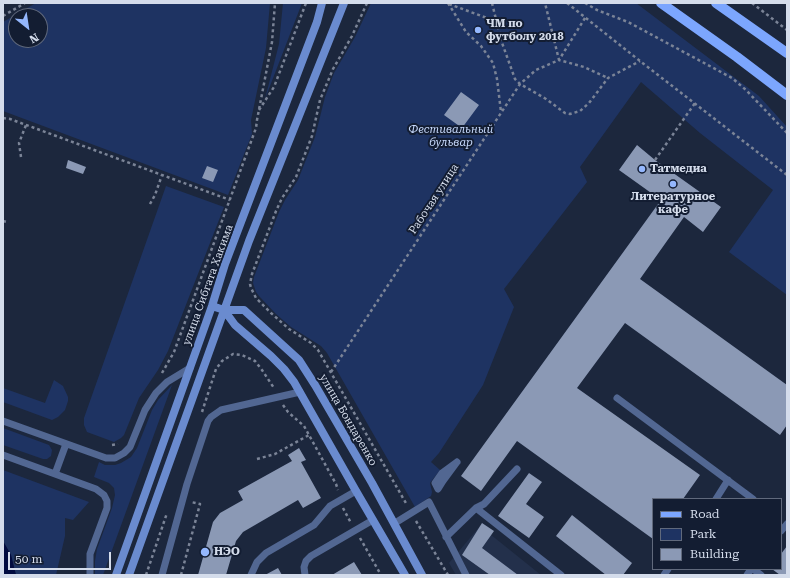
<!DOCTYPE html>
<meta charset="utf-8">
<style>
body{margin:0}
#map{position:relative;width:790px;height:578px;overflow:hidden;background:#1c273d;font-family:"Roboto Serif",serif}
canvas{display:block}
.frame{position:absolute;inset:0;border:4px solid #d4dceb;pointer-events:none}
.legend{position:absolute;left:652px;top:498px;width:130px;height:72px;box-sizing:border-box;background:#131d32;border:1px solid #60697c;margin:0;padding:5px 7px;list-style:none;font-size:12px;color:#d4dceb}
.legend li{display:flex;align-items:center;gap:8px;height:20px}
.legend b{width:20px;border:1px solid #60697c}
.north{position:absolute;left:8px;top:8px;width:40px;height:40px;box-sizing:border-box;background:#131d32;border:1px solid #60697c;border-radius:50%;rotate:150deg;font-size:11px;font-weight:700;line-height:16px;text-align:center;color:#d4dceb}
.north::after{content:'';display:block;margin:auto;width:14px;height:18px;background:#94b7fd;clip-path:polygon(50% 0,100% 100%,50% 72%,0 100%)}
.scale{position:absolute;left:8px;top:552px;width:103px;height:18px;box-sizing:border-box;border:2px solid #d4dceb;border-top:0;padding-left:5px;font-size:12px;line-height:14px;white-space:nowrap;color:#d4dceb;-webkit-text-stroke:3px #131d32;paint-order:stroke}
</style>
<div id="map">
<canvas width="790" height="578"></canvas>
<div class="frame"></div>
<ul class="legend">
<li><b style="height:5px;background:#7ca6fe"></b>Road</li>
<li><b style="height:11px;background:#1e3362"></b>Park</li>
<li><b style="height:11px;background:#8b99b5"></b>Building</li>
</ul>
<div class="north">N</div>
<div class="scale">50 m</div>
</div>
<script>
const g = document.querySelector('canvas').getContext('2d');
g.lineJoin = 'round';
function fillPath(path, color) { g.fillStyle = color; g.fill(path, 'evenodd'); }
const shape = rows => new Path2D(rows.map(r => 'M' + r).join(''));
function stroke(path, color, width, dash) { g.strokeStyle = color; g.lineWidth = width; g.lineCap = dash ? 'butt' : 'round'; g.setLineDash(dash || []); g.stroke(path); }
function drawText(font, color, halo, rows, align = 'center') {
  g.font = font + ' "Roboto Serif",serif'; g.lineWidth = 4; g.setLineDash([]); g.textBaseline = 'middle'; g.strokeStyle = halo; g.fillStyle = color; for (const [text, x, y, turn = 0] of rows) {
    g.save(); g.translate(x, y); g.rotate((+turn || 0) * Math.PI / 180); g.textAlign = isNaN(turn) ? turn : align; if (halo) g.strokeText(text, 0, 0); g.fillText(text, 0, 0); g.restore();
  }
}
const built = shape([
 [480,526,541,575,456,575,449,563]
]);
const green = shape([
 [36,3,270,3,266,48,251,120,252,134,228,195,3,111,3,22],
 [16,16,40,16,40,40,16,40],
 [283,3,302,3,265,99,279,44],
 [371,3,636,3,759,96,787,127,787,295,729,252,773,190,700,133,641,82,580,167,587,182,504,289,514,307,483,385,439,453,431,462,440,470,430,483,432,492,431,496,415,507,327,353,321,346,291,327,276,314,259,296,256,292,253,283,254,277,279,212,285,200,298,180,315,137,325,97,334,73,355,37],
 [166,186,224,207,168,351,158,370,139,398,124,435,121,438,114,442,87,432,84,425,84,418],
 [54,380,63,386,68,397,68,401,65,410,58,417,52,420,3,402,3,388,45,403],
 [172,385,103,575,95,575,95,561,97,549,112,508,115,495,114,488,109,483,94,477,99,462,105,465,115,465,121,463,131,457,137,448,152,410,158,400],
 [3,428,49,445,52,450,51,456,47,459,43,459,3,445],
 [3,470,89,502,73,520,65,518,65,536,56,575,16,575,11,555,3,541]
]);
const water = shape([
 [3,541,11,555,16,575,3,575]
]);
const building = shape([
 [461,92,479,105,462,128,444,115],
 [637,145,655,160,721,207,703,232,684,217,640,279,787,385,787,425,780,435,625,323,577,388,700,475,683,499,653,499,653,539,517,441,481,491,461,476,661,200,619,170],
 [68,160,86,167,83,174,66,168],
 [207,166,218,170,213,182,202,178],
 [299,448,306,460,301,462,321,498,303,508,298,500,243,532,236,541,226,575,198,575,213,522,220,513,243,500,238,491,292,461,288,455],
 [529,473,542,482,526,504,544,517,529,538,498,516],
 [572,515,632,563,623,575,606,575,556,536],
 [482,523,494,531,482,548,518,575,490,575,462,555],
 [787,546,787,575,780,575,772,569,781,569,781,554],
 [354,562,362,575,332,575],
 [278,568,282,575,265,575]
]);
const path = shape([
 [367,3,352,36,333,69,320,100,312,136,296,177,282,198,276,211,252,274,250,284,251,288,256,298,271,313,289,329,311,343,318,350,407,505],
 [448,3,466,32,481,46,493,63,497,79,501,112],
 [492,3,501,40,515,79,520,84,546,99,565,113,570,114,580,111,589,103,608,78,640,61],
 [567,3,640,61,787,175],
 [585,3,597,10,628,22,732,78,746,90,787,133],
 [752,3,787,30],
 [449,4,495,21],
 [3,16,25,3],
 [585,18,559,60,584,67,608,78],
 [259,110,274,87,306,3],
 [3,118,10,119,230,200],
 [21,157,19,143,26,125],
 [655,160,695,103],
 [150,204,155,195,162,175],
 [3,221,7,222],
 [331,372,520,84,536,70,559,60,545,3],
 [162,373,174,352,256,128,257,120,272,42,275,3],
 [283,405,288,412,304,426,336,484,338,490],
 [202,412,216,369,222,361,233,354,242,355,255,361,262,370,274,388],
 [112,445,118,444],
 [257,459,275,454,309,435],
 [343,508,351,523],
 [416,521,448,575],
 [360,538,381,575],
 [146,575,167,513],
 [181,575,200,504,191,502]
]);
const lane = shape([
 [617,398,753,499],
 [3,421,106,458,115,458,124,453,130,447,145,410,156,393,167,382,190,368],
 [3,455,96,489,104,495,107,501,107,508,90,554,90,575],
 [457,462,443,481,438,489,435,483,442,473,457,462],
 [55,474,66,444],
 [716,499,728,480],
 [476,508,561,575],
 [395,523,429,502,466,575],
 [781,531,787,524],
 [446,537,476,508,484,504,517,469],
 [753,569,761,575],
 [162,575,187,484,208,421,211,417,221,410,300,392],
 [251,575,257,562,266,553,314,525,330,506,356,491],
 [305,575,304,567,306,561,311,556,373,520],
 [664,575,668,569],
 [747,575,751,569]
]);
const secondary = shape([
 [212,306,224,310,244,310,299,360,315,385,372,483,422,575],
 [224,310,235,325,271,356,284,369,294,382,356,491,405,575],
 [116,575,212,306,225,264,317,22,322,3],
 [129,575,249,241,344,3]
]);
const primary = shape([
 [661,3,737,57,787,95],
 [716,3,787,53]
]);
const markers = [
 [478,30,4,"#94b7fd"],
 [642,169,4,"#94b7fd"],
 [673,184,4,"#94b7fd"],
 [205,552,5,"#94b7fd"]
];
const poiNames = [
 ["ЧМ по",486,24],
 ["футболу 2018",486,37],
 ["Татмедиа",650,169],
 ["Литературное",673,197,"center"],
 ["кафе",673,210,"center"],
 ["НЭО",214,552]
];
const parkNames = [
 ["Фестивальный",451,130],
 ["бульвар",451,143]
];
const streetNames = [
 ["Рабочая улица",434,199,-57],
 ["улица Сибгата Хакима",208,285,-70],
 ["улица Бондаренко",348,420,60]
];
fillPath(built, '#23304b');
fillPath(green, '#1e3362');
fillPath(water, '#010b40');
fillPath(building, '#8b99b5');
stroke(path, '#7b8497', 2.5, [3, 3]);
stroke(lane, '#526792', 7);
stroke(secondary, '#6a8bcf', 8);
stroke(primary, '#7ca6fe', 10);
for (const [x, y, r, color] of markers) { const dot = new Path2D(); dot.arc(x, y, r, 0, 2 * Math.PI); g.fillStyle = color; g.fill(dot); stroke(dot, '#131d32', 1.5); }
drawText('bold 11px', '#d4dceb', '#131d32', poiNames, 'left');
drawText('italic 11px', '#c8dafd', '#131d32', parkNames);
drawText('11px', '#d4dceb', '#131d32', streetNames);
</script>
